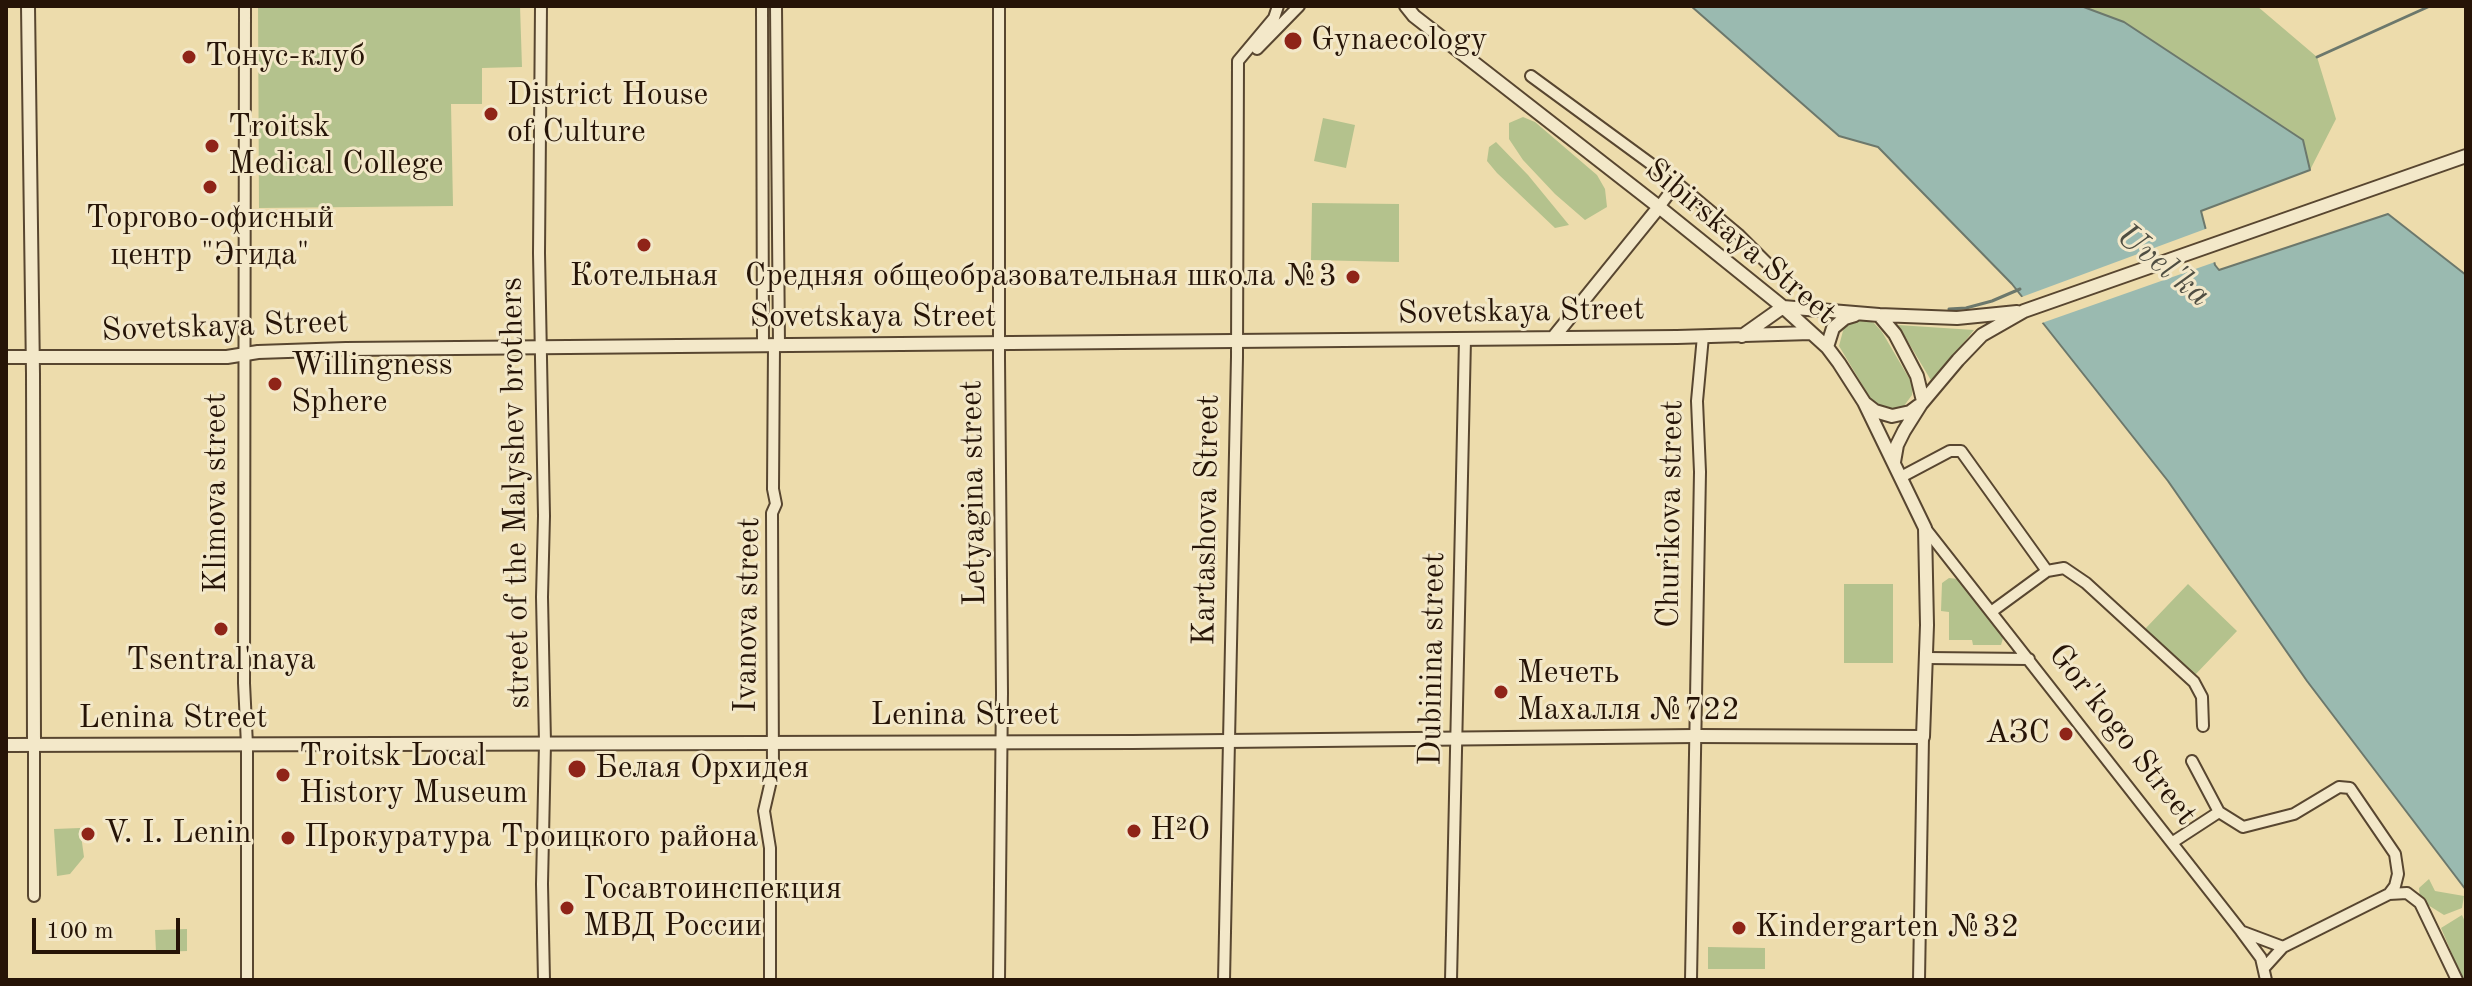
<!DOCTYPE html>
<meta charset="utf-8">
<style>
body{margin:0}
#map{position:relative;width:2472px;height:986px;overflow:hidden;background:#eddcac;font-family:"Old Standard TT",serif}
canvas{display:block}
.frame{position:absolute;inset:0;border:8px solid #261407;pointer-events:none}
.scale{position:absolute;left:32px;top:918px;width:148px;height:36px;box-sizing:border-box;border:4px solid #261407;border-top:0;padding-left:10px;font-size:24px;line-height:28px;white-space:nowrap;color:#261407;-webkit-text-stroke:6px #f3e8c9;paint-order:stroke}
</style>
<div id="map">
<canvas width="2472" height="986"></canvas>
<div class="frame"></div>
<div class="scale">100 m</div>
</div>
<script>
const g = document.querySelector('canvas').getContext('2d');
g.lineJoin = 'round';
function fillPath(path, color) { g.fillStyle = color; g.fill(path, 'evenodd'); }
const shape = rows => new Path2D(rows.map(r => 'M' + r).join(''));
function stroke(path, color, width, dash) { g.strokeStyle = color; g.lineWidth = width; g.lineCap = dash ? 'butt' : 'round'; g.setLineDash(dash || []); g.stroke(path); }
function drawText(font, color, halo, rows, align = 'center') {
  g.font = font + ' "Old Standard TT",serif'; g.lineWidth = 6; g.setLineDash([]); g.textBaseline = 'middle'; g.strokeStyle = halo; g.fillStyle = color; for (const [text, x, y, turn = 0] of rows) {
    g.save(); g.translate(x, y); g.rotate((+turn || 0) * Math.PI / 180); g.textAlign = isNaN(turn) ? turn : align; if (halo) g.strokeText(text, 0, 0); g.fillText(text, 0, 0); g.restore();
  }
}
const green = shape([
 [258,6,520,6,522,67,482,68,482,104,451,104,453,206,259,208],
 [2081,6,2257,6,2317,57,2336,119,2310,170,2302,140,2124,22],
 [1523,117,1535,122,1597,175,1605,189,1607,207,1585,220,1555,194,1523,160,1509,139,1509,123],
 [1323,118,1355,125,1346,168,1314,161],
 [1496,142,1528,175,1569,225,1555,228,1497,173,1487,161,1489,147],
 [1312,203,1399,204,1399,262,1311,260],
 [1864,319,1874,323,1882,332,1913,385,1912,395,1901,410,1891,412,1875,406,1839,346,1844,327,1852,321],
 [1898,325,1974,330,1932,382],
 [1949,578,1958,579,2004,635,2001,645,1973,645,1972,640,1949,640,1949,612,1941,611,1942,583],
 [1844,584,1893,584,1893,663,1844,663],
 [2188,584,2237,631,2194,676,2145,629],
 [80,828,84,857,70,874,57,876,54,829],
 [2429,879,2435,891,2464,896,2462,908,2444,915,2420,900,2419,888],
 [2462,915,2466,924,2466,980,2463,980,2441,928],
 [187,929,187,951,156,952,155,930],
 [1708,947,1765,948,1765,969,1708,969]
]);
const water = shape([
 [1691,6,2081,6,2124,22,2303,140,2310,170,2201,211,2215,265,2219,270,2388,214,2466,275,2466,890,2307,681,2168,481,2012,284,1878,147,1839,136,1691,6]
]);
const pier = shape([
 [2208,228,2218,261,2039,324,2019,298]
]);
const stream = shape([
 [2317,57,2430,6],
 [1950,315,1949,309,1966,308,1992,301,2020,289]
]);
const minor = shape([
 [245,6,244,683,247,745,247,980],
 [541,6,539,253,544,516,542,597,545,743,542,884,544,980],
 [762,6,763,346],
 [776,6,779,346],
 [1257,49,1299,6],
 [1531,76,1677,183,1738,234,1776,272],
 [1659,207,1677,183],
 [1901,477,1950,451,1961,451,2047,571,2064,568,2086,583,2194,682,2202,697,2203,726],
 [1925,528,2241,931,2261,958,2266,980],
 [1991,612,2047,571],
 [1927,658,2029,659],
 [34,745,34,896],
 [2192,761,2219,812,2243,827,2294,814,2339,787,2350,788,2395,854,2398,874,2395,886,2389,894,2407,893,2420,903,2457,980],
 [2173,842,2219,812],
 [2243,932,2283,947,2389,894],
 [2264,968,2283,947],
 [770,980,770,848,764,811,773,772,772,513,776,504,773,489,774,346],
 [999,980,1002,693,999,359,999,6],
 [1224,980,1237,357,1238,61,1274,18,1278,6],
 [1451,980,1465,339],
 [1691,980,1700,472,1697,401,1703,336],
 [1919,980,1923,737]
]);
const tertiary = shape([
 [28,6,33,374,34,745],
 [1879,315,1895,334,1917,376,1923,401],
 [1742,336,1783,307,1879,315,1957,318,2017,312],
 [1553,338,1659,207],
 [1827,347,1833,328,1845,318,1855,315],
 [6,357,227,357,258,352,346,349,1677,337,1811,333],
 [1866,404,1875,411,1892,416,1910,412,1918,406],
 [1894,462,1897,445,1904,431,1921,404,1958,360,1982,335,2024,311,2466,156],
 [6,745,1133,742,1695,736,1923,737,1927,625,1925,528,1864,402,1839,363,1827,347,1783,307,1659,207,1414,16,1406,6]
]);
const markers = [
 [1293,41,10,"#8f2418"],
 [189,57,8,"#8f2418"],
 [491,114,8,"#8f2418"],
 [212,146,8,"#8f2418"],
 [210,187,8,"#8f2418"],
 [644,245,8,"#8f2418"],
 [1353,277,8,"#8f2418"],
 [275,384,8,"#8f2418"],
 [221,629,8,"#8f2418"],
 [1501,692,8,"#8f2418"],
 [2066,734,8,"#8f2418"],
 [577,769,10,"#8f2418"],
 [283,775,8,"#8f2418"],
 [1134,831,8,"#8f2418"],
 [88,834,8,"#8f2418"],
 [288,838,8,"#8f2418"],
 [567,908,8,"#8f2418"],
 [1739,928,8,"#8f2418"]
];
const poiNames = [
 ["Gynaecology",1311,41],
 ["Тонус-клуб",205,57],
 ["District House",507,96],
 ["of Culture",507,133],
 ["Troitsk",228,128],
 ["Medical College",228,165],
 ["Торгово-офисный",210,219,"center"],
 ["центр \"Эгида\"",210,256,"center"],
 ["Котельная",644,277,"center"],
 ["Средняя общеобразовательная школа №3",1337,277,"right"],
 ["Willingness",291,366],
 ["Sphere",291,403],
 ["Tsentral'naya",221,661,"center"],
 ["Мечеть",1517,674],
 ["Махалля №722",1517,711],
 ["АЗС",2050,734,"right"],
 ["Troitsk Local",299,757],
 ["History Museum",299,794],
 ["Белая Орхидея",595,769],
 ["H²O",1150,831],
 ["V. I. Lenin",104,834],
 ["Прокуратура Троицкого района",304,838],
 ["Госавтоинспекция",583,890],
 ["МВД России",583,927],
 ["Kindergarten №32",1755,928]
];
const streetNames = [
 ["Sibirskaya Street",1740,242,40],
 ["Sovetskaya Street",1521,312,-1],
 ["Sovetskaya Street",873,318],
 ["Sovetskaya Street",225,327,-2],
 ["Klimova street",217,493,-90],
 ["street of the Malyshev brothers",516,493,-91],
 ["Letyagina street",974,493,-91],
 ["Churikova street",1671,514,-89],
 ["Kartashova Street",1207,520,-89],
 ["Ivanova street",748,615,-89],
 ["Dubinina street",1433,659,-89],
 ["Lenina Street",965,716],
 ["Lenina Street",173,719],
 ["Gor'kogo Street",2122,735,52]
];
const waterNames = [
 ["Uvel'ka",2163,266,39]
];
fillPath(green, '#b4c28d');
fillPath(water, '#9abab0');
stroke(water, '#6c786c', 2);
fillPath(pier, '#eddcac');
stroke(stream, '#6c786c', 3);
stroke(minor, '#584630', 14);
stroke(tertiary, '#584630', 16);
stroke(minor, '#f3e8c9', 10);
stroke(tertiary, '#f3e8c9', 12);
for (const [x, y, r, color] of markers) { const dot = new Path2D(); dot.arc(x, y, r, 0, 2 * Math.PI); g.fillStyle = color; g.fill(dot); stroke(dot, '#f3e8c9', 3); }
drawText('32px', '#261407', '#f3e8c9', poiNames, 'left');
drawText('32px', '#261407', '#f3e8c9', streetNames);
drawText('italic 34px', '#4f4e42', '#f3e8c9', waterNames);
</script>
